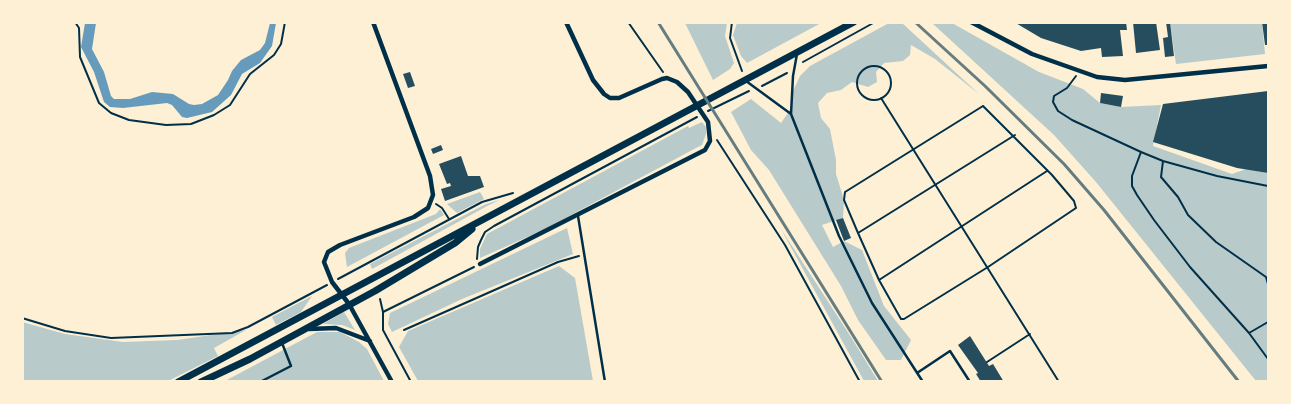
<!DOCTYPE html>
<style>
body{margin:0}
#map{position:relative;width:1291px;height:404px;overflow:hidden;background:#fdf0d5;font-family:"Exo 2",sans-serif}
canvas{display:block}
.frame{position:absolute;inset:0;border:24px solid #fdf0d5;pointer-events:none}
</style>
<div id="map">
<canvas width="1291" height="404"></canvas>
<div class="frame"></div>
</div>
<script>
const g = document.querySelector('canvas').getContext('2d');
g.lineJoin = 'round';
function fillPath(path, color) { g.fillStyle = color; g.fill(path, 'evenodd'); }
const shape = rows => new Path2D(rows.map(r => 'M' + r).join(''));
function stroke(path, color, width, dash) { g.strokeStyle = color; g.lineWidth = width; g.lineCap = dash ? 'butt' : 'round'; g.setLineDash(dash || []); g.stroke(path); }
const green = shape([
 [685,23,727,23,725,36,734,63,730,69,713,80],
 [737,23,737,22,821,23,747,63,741,56,733,35],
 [889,23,902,23,979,94,935,59,911,45,910,55,903,61,884,63,876,72,877,82,868,87,852,82,841,90,827,93,818,103,821,118,830,129,836,160,836,174,844,200,843,218,822,225,833,247,844,241,862,250,884,306,911,340,901,360,886,360,858,320,841,286,769,170,751,150,731,112,751,99,781,123,792,107,793,91,800,76,810,66],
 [932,23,952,23,1039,72,1083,89,1100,103,1121,107,1161,105,1153,146,1232,174,1246,169,1268,173,1268,381,1256,381,1096,182,1054,135],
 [1170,23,1262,23,1265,54,1176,64],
 [702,122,706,127,706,134,702,145,696,148,543,230,480,258,480,249,487,234,688,126,689,128],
 [480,192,484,199,457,213,447,204],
 [500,200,489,205,372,269,370,264,486,204],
 [440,209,444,215,347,267,345,253,349,248,436,214],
 [567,228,573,254,462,299,392,332,388,324,390,313],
 [781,229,851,337,878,381,864,381],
 [559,266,575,278,593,381,418,381,399,347,408,331],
 [312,296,301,312,276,325,272,317],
 [344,312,355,330,342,325,323,324],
 [22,322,65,334,123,342,177,340,246,330,214,348,218,356,168,381,23,382],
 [317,332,340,332,359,342,367,349,384,381,223,382]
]);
const water = shape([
 [85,23,96,23,92,49,104,72,111,96,114,99,130,99,152,92,173,94,189,104,194,105,202,104,218,95,228,80,232,71,241,60,260,50,265,43,270,23,276,23,272,46,260,63,242,74,231,95,212,112,187,118,182,117,172,105,167,103,123,108,110,107,104,102,94,72,81,47]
]);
const building = shape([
 [1014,22,1126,22,1127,30,1120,30,1123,56,1102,57,1101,48,1081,51,1041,38],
 [1133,22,1156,22,1160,50,1136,53],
 [1166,22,1170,22,1174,56,1165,57,1163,38,1168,37],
 [1262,22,1268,22,1268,45,1265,45],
 [410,72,415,86,408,88,403,74],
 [1268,91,1268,173,1237,168,1153,142,1163,104],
 [1101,93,1123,96,1121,107,1100,103],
 [441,145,443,150,433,154,431,149],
 [461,156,468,176,480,176,484,187,445,201,441,189,451,186,450,183,447,184,439,164],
 [843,218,851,238,844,241,836,220],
 [970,336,989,366,993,364,1004,382,981,382,976,374,978,373,958,345]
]);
const path = shape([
 [75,22,79,28,80,57,99,103,111,113,129,120,166,125,191,124,214,115,230,105,250,74,274,55,281,44,285,22],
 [628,22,663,72],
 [732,22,730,38,742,71],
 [803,62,875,22],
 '857 83a17 17 0 1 1 34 0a17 17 0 1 1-34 0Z',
 [1076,76,1067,88,1054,96,1053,102,1058,111,1072,120,1141,152],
 [762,86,787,73],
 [881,98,1059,382],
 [983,106,1052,175,1074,201,1076,208,988,267,904,319,901,319,879,280,858,233,844,200,845,192,983,106],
 [708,111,749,91],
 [717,140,785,245,860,382],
 [1163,161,1161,177,1178,197,1188,215,1216,242,1266,277,1268,284],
 [1268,186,1217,176,1163,161,1141,152,1132,176,1132,186,1137,195,1154,220,1190,267,1249,333,1268,359],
 [436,204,442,208,449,219],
 [858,233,1015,135],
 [477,259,478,247,481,240,485,232,494,226,697,117],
 [338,279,482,202,513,193],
 [879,280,1047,171],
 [380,299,383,312,383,330,411,382],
 [383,312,474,267],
 [22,318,65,331,111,338,232,333,248,327,327,285],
 [404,330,558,262,579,256],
 [1249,333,1268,322],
 [987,362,1030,334]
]);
const service = shape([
 [797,54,793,76,791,114,839,236,872,303,923,382],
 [746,81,791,114],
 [578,216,605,382],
 [917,373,950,351,970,382],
 [260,382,291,366,282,343]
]);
const minor = shape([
 [373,22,430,176,433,195,428,208,414,217,340,245,328,252,324,262,332,282,349,304,392,382],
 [971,22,1032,54,1097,77,1125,80,1268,66],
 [480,264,705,150,710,141,708,122,688,92,677,82,667,78,662,79,619,98,610,98,604,94,593,80,566,22],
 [309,329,336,328,370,341]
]);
const primary = shape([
 [178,382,854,22],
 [201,382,250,359,375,291,455,243,472,229]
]);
const rail = shape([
 [658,22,882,382],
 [915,22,985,86,1064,164,1104,210,1239,382]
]);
fillPath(green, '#b9caca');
fillPath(water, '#669bbc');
fillPath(building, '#264d5e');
stroke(path, '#003049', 2);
stroke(service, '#003049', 2.5);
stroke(minor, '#003049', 4.5);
stroke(primary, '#003049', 7);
stroke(rail, '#657d81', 3);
</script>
